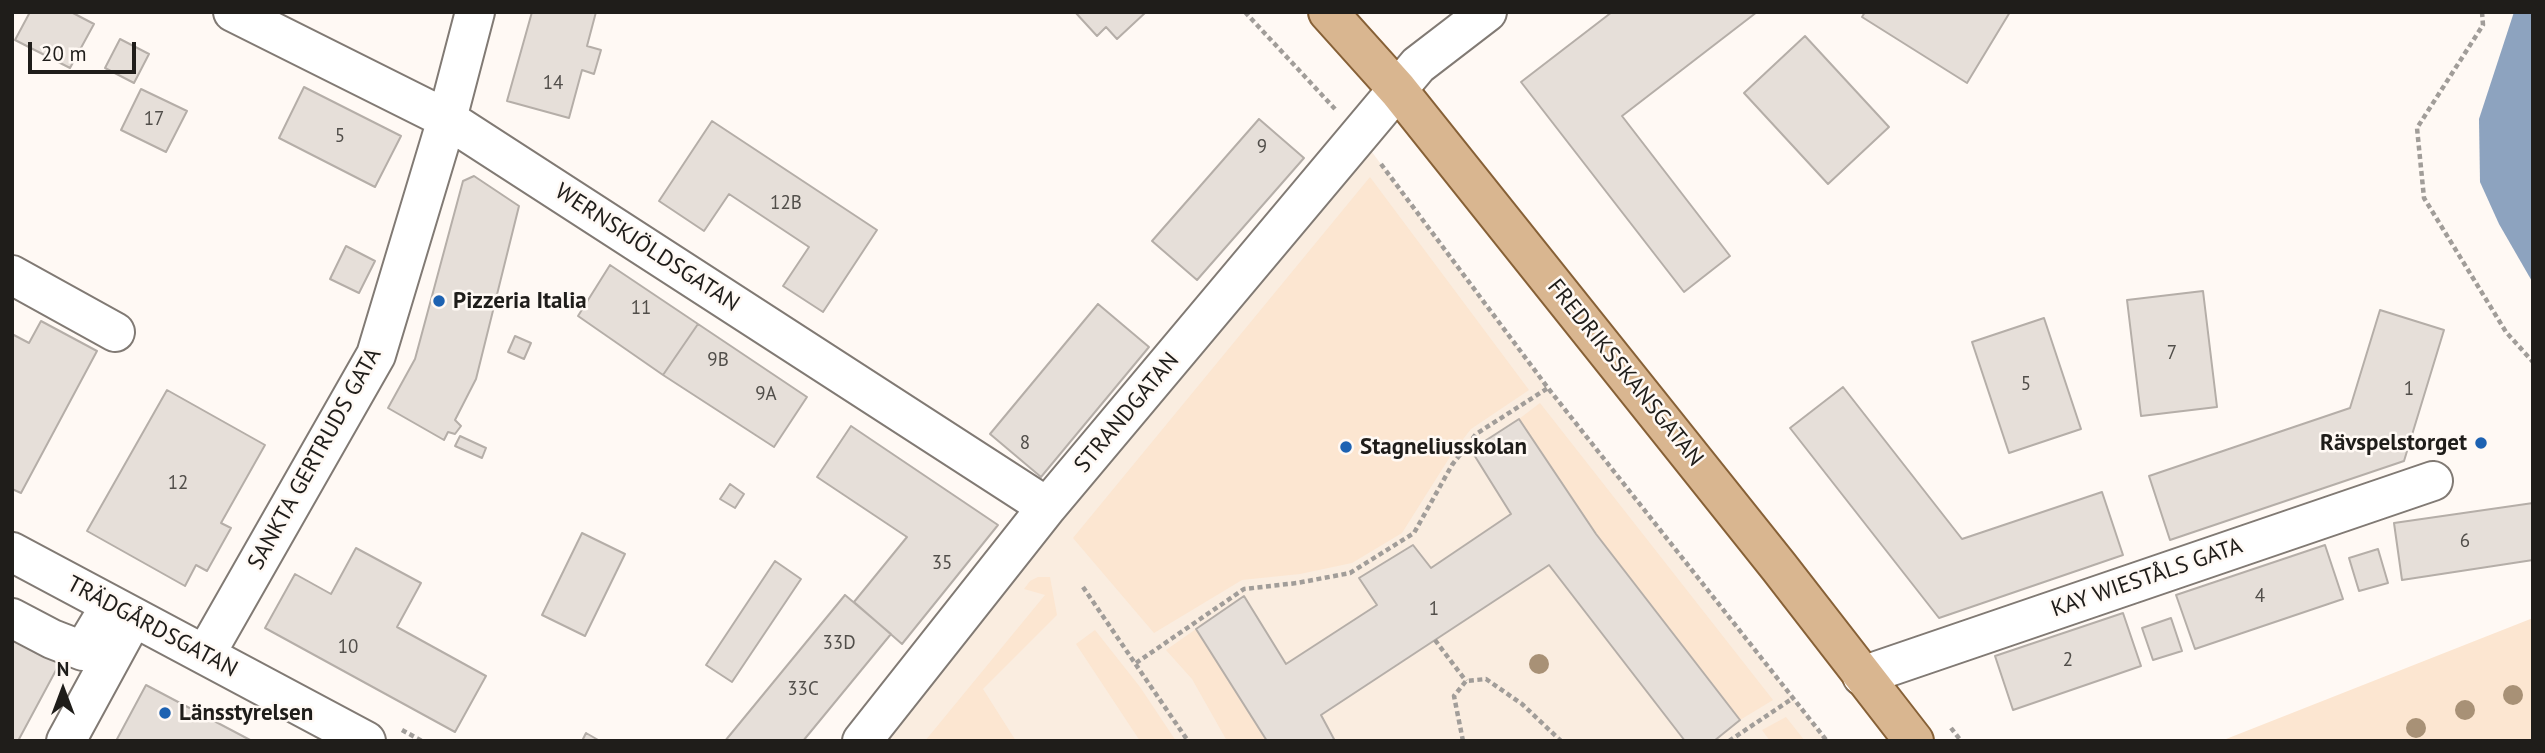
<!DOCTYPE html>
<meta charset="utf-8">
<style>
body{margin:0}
#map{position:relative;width:2545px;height:753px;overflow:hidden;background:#fff9f4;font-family:"PT Sans",sans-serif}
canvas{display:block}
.frame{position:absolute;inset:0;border:14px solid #1f1d1a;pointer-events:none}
.north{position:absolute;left:28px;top:655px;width:70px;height:70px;-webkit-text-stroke:5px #fff9f4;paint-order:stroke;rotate:0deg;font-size:19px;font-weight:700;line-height:28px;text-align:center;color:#1f1d1a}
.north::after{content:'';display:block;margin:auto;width:24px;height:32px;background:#1f1d1a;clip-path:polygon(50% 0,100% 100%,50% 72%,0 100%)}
.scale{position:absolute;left:28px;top:42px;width:108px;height:32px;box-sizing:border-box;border:4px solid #1f1d1a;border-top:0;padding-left:9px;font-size:21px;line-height:24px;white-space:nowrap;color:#1f1d1a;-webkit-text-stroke:5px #fff9f4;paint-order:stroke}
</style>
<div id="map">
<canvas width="2545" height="753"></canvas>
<div class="frame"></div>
<div class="north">N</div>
<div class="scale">20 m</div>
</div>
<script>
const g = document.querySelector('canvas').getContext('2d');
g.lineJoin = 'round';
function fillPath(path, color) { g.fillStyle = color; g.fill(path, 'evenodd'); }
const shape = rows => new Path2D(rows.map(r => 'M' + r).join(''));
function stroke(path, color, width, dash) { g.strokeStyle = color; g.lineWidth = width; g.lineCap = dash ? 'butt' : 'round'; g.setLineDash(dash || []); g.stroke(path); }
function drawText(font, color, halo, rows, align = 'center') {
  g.font = font + ' "PT Sans",sans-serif'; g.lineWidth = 5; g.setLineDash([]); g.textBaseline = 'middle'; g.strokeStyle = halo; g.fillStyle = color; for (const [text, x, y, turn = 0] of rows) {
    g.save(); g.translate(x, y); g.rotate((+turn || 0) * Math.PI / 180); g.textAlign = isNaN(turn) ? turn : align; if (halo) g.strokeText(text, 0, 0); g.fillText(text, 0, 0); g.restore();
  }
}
const built = shape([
 [1360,136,1548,388,1827,741,862,741]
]);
const green = shape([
 [1370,177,1529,390,1471,429,1453,452,1402,533,1352,563,1300,574,1242,580,1154,633,1073,538],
 [1540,403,1773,700,1740,720,1596,534,1519,419],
 [1038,577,1050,577,1057,615,983,689,1016,741,925,741,1045,595,1024,589,1030,581],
 [2533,618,2533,741,2221,741],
 [1196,629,1267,741,1227,741,1192,679,1166,650],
 [1095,630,1140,687,1176,741,1140,741,1076,644],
 [1786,717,1805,741,1770,741,1762,730]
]);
const water = shape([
 [2514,12,2533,12,2533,283,2499,224,2480,182,2479,119]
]);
const building = shape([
 [30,12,71,12,94,24,70,68,15,40,30,12],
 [532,12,596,12,587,46,601,50,594,74,582,70,569,118,507,101,532,12],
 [1075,12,1146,12,1117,39,1106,27,1097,36,1075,12],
 [1612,12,1757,12,1622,116,1730,256,1684,292,1521,82,1612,12],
 [1865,12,2010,12,1967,83,1862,17,1865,12],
 [1805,36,1889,127,1828,184,1744,93,1805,36],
 [120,39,149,54,134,83,105,68,120,39],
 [304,87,401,136,375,187,279,138,304,87],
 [141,89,187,111,166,152,121,130,141,89],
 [1259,119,1304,158,1197,280,1152,241,1259,119],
 [712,121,877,230,823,312,783,286,809,247,729,194,704,231,659,201,712,121],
 [474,176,519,206,476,379,455,420,461,426,455,434,448,432,444,440,388,408,415,359,463,181,474,176],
 [346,246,375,261,359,293,330,279,346,246],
 [610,265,698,324,663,375,578,316,610,265],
 [2203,291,2217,407,2141,416,2127,300,2203,291],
 [1098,304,1149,347,1041,477,990,434,1098,304],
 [2380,310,2444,330,2404,461,2170,540,2149,476,2350,408,2380,310],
 [2044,318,2081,429,2009,453,1972,342,2044,318],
 [41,321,97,351,21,493,12,489,12,334,29,343,41,321],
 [698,324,807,397,774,447,663,375,698,324],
 [515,336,531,343,524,359,508,352,515,336],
 [1843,387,1962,539,2102,492,2123,555,1939,618,1790,428,1843,387],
 [167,390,265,445,221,523,231,528,207,571,196,565,185,586,87,531,167,390],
 [1519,419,1596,534,1740,720,1714,741,1685,741,1549,565,1321,715,1335,741,1267,741,1196,629,1244,596,1286,664,1377,605,1359,578,1413,545,1431,568,1511,514,1471,450,1519,419],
 [851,426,998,525,902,644,854,602,907,537,817,477,851,426],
 [460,436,486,448,482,458,455,446,460,436],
 [730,484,744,494,735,508,720,499,730,484],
 [2533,503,2533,560,2402,580,2394,523,2533,503],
 [582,533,625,554,585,636,542,615,582,533],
 [2325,545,2343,599,2195,649,2176,595,2325,545],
 [356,548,421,583,397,627,486,676,455,732,265,628,295,574,331,594,356,548],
 [2378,549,2388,583,2359,591,2349,558,2378,549],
 [775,561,801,579,732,682,706,665,775,561],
 [845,595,891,634,803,741,725,741,845,595],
 [2123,613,2141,666,2013,710,1995,656,2123,613],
 [2171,618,2182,651,2153,660,2142,628,2171,618],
 [12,632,62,659,18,741,12,741,12,632],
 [146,685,252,741,116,741,146,685],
 [586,733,600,741,582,741,586,733]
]);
const path = shape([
 [1245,12,1335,109],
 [2482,12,2483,25,2417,128,2424,198,2506,332,2533,362],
 [1381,164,1548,388,1827,741],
 [1083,587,1188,741],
 [1435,640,1466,681],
 [1136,663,1244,589,1297,583,1350,573,1414,533,1452,465,1476,434,1548,388],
 [1951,728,1961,741],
 [402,730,422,741],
 [1463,741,1454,696,1466,681,1486,679,1522,704,1561,741],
 [1729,741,1793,698]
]);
const minor = shape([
 [233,12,447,119,1047,507],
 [12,275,115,332],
 [12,552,366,741],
 [12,618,52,639,83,651,110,606],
 [205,655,376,355,447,119,475,12],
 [1862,676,2433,481],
 [66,741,133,618],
 [862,741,1047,507,1418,65,1487,12]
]);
const major = shape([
 [1328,12,1398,90,1779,567,1914,741]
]);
const trees = [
 [1539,664],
 [2513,695],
 [2465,710],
 [2416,728]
];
const markers = [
 [439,301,7,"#1d62b2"],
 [2481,443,7,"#1d62b2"],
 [1346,447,7,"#1d62b2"],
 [165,713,7,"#1d62b2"]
];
const numberNames = [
 ["14",553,84],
 ["17",154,120],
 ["5",340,137],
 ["9",1262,148],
 ["12B",786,204],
 ["11",641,309],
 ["7",2172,354],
 ["9B",718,361],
 ["5",2026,385],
 ["1",2409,390],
 ["9A",766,395],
 ["8",1025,444],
 ["12",178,484],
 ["6",2465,542],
 ["35",942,564],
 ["4",2260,597],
 ["1",1434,610],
 ["33D",839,644],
 ["10",348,648],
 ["2",2068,661],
 ["33C",803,690]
];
const streetNames = [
 ["WERNSKJÖLDSGATAN",647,248,33],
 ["FREDRIKSSKANSGATAN",1625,373,51],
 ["STRANDGATAN",1127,413,-50],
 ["SANKTA GERTRUDS GATA",315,459,-61],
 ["KAY WIESTÅLS GATA",2147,578,-19],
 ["TRÄDGÅRDSGATAN",152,627,28]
];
const poiNames = [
 ["Pizzeria Italia",453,301],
 ["Rävspelstorget",2467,443,"right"],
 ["Stagneliusskolan",1360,447],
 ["Länsstyrelsen",179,713]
];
fillPath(built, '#faede0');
fillPath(green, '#fce6d1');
fillPath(water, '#8da3bf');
fillPath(building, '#e6dfd9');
stroke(building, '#b5aea8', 2);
stroke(minor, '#817a74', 42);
stroke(major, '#876137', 42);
stroke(path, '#a19d99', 4.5, [5, 3.5]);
stroke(minor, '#fff', 38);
stroke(major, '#d9b690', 38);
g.fillStyle = '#a89176';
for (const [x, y] of trees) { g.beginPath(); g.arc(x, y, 10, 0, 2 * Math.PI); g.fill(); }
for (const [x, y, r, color] of markers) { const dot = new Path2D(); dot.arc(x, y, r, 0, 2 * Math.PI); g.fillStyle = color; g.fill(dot); stroke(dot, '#fff9f4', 2.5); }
drawText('19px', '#514e4a', null, numberNames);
drawText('23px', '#1f1d1a', '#fff9f4', streetNames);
drawText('bold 23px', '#1f1d1a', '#fff9f4', poiNames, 'left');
</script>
